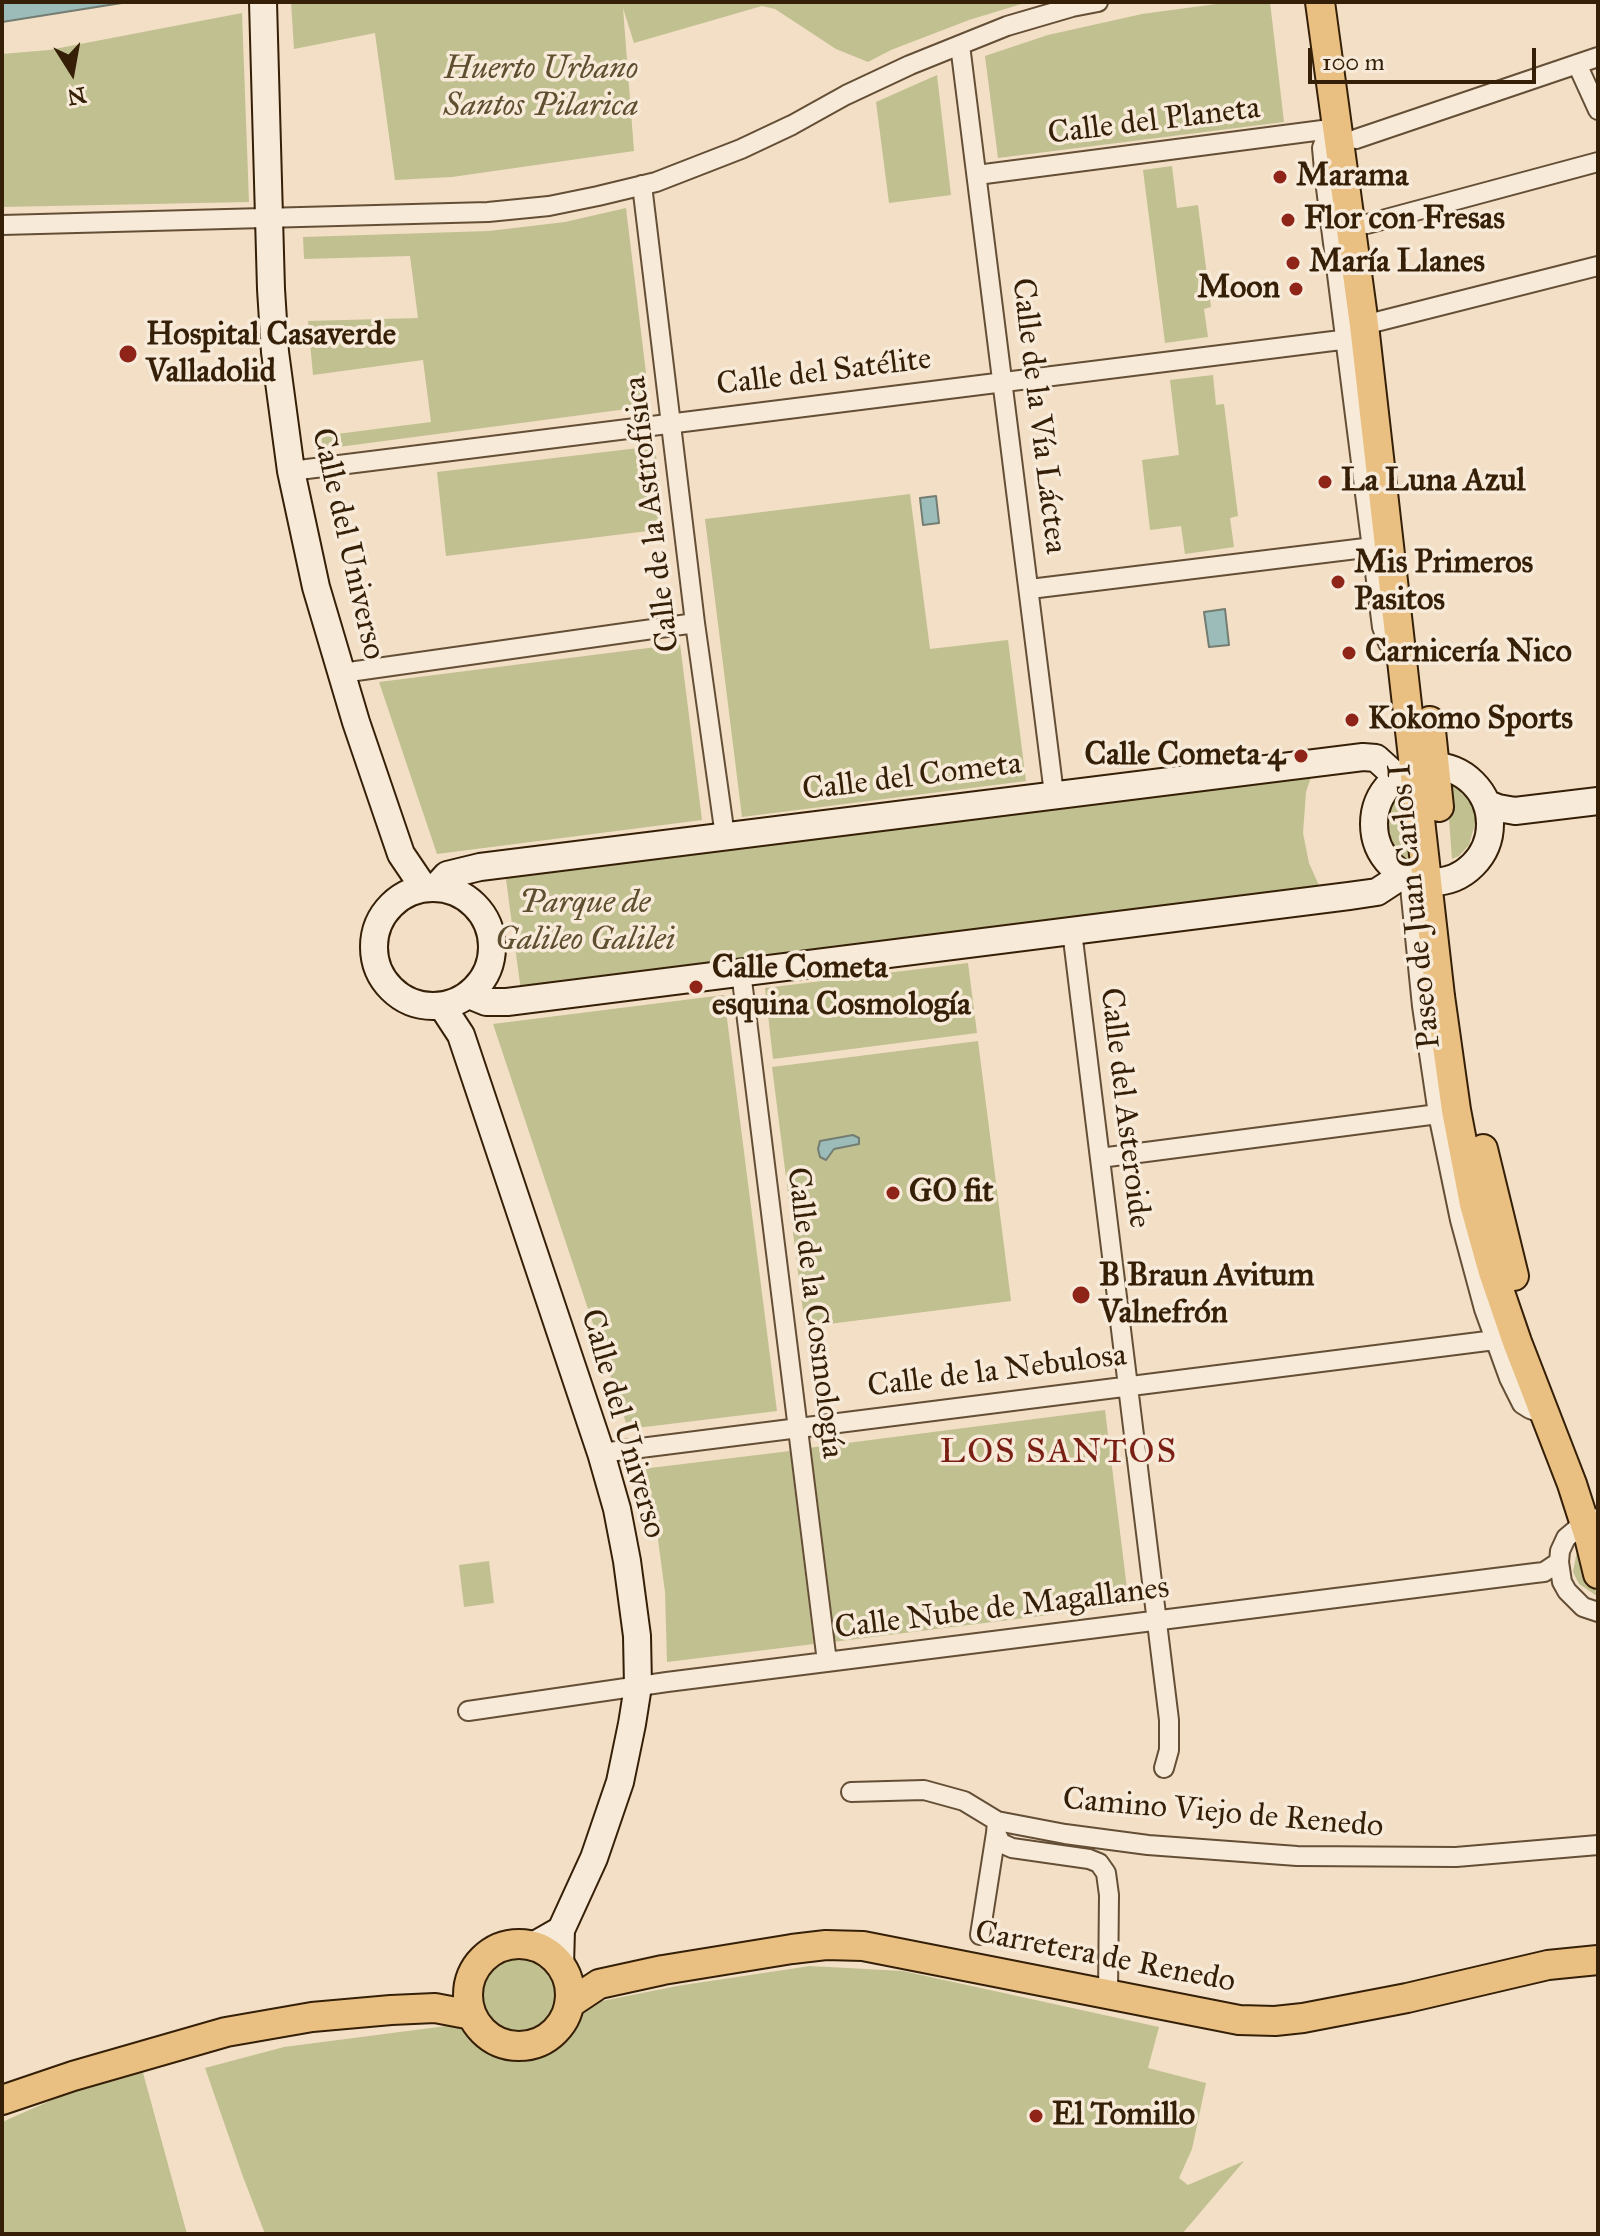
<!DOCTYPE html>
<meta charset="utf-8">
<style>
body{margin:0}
#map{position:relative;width:1600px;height:2236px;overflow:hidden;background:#f2dfc5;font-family:"IM FELL Great Primer",serif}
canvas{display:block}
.frame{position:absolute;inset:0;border:4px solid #351f07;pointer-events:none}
.north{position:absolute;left:32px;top:32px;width:80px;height:80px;-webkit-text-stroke:6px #f7ead9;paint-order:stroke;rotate:169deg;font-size:22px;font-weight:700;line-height:32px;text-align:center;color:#351f07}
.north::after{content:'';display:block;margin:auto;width:28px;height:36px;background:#351f07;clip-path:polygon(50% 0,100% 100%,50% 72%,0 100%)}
.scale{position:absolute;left:1308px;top:48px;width:228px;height:36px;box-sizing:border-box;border:4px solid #351f07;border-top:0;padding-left:10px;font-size:24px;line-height:28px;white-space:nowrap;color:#351f07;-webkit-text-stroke:6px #f7ead9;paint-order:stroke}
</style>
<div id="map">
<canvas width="1600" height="2236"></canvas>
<div class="frame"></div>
<div class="north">N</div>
<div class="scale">100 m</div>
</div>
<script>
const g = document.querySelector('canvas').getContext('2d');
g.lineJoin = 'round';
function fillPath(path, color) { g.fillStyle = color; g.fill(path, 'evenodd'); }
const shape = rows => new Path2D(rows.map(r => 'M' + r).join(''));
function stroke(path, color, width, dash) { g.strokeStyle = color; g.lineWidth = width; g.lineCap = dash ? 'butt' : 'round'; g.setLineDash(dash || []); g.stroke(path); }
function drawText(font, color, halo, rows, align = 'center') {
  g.font = font + ' "IM FELL Great Primer",serif'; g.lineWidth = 7; g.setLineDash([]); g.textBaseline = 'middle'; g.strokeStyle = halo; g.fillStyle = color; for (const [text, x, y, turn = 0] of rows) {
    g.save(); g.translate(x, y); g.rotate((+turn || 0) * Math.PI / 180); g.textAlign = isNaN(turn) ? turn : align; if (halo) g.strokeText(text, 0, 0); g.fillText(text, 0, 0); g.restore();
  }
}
const green = shape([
 [291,2,1028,2,969,20,891,50,868,62,836,49,775,9,762,6,634,43,623,8,634,151,452,177,395,180,375,33,294,49],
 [1231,2,1270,2,1284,122,998,158,985,56,1048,35,1142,14],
 [242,13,249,202,2,207,2,54,49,50],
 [937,75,951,195,889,203,876,102],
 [1172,166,1177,208,1198,205,1211,307,1204,309,1208,337,1165,343,1143,170],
 [626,208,650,406,323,449,321,436,431,422,423,360,313,375,308,321,418,318,410,256,304,259,303,237,489,231,565,222],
 [1213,375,1216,405,1224,404,1238,516,1230,518,1234,547,1185,554,1181,526,1150,530,1142,460,1179,455,1170,380],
 [655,446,664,529,446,556,437,472],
 [910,494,930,649,1008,640,1026,781,742,817,705,519],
 [680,644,702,820,437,854,379,682],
 [1313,771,1306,792,1303,833,1309,863,1321,890,521,991,505,872],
 [1446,780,1458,784,1466,794,1473,806,1476,820,1469,845,1459,856,1452,859],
 [1409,786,1416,863,1402,856,1393,846,1387,817,1399,791],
 [968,963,977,1033,773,1059,765,988],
 [724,995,777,1411,628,1429,493,1024],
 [978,1041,1011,1301,805,1327,772,1067],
 [1105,1410,1129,1605,832,1642,808,1448],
 [790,1451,814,1644,667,1662,665,1592,656,1525,642,1469],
 [1582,1543,1597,1596,1579,1584,1573,1572,1577,1551],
 [489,1561,494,1603,464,1607,459,1565],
 '479 1994a40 40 0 1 1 80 0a40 40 0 1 1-80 0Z',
 [810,1966,903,1971,1159,2027,1148,2068,1206,2083,1192,2149,1179,2178,1188,2185,1244,2161,1182,2234,265,2234,242,2174,205,2068,284,2047,454,2025,462,2029,484,2050,500,2057,516,2060,530,2059,546,2054,557,2047,570,2036,587,2007,597,2002,677,1986],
 [142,2069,187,2234,2,2234,2,2122,84,2086]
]);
const water = shape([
 [2,2,128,2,2,22,2,2],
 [936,496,939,523,923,525,920,498,936,496],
 [1225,609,1229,645,1209,647,1204,612,1225,609],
 [853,1135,859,1138,859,1144,834,1149,826,1160,820,1157,818,1149,820,1141,853,1135]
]);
const street = shape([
 [960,45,1054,794],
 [1577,64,1598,110],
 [1338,128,1325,140,1322,148,1325,180,1382,627,1388,643,1399,653],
 [1356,139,1598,57],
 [977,175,1338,128],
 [642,185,695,623,725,836],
 [1367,224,1598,162],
 [2,225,488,212,549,206,598,196,656,182,741,149,792,125,846,95,910,65,1007,26,1072,7,1098,2],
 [1364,325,1598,266],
 [291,471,1365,337],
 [1030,589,1373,547],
 [342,673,695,623],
 [1409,877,1422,1006,1438,1114,1460,1220,1484,1309,1509,1378,1522,1404,1530,1409,1546,1415],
 [1072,931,1169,1720,1169,1750,1164,1768],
 [741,972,827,1662],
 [1100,1158,1438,1114],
 [601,1453,1495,1340],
 [1598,1518,1585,1522,1566,1538,1560,1551,1559,1562,1562,1582,1567,1591,1583,1607,1598,1612],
 [468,1711,667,1682,1535,1573,1544,1572,1559,1562],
 [851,1792,924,1790,964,1801,997,1821,1065,1834,1148,1845,1297,1856,1456,1857,1598,1845],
 [997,1821,996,1833,1001,1843,1012,1848,1089,1859,1099,1863,1106,1873,1109,1895,1108,1994],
 [980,1935,996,1833]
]);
const secondary = shape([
 [263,2,271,289,275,352,291,471,316,587,356,722,401,854,424,888],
 '1374 824a58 58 0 1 1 116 0a58 58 0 1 1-116 0Z',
 [1488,804,1498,808,1515,811,1598,801],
 [436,887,447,875,480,867,1363,757,1376,758,1397,777],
 '374 947a59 59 0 1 1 118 0a59 59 0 1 1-118 0Z',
 [469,995,486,1002,507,1002,1349,896,1377,892,1403,875],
 [442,1006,461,1035,601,1453,617,1509,627,1561,637,1636,638,1686,632,1724,620,1782,594,1858,561,1930,560,1965],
 [533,1946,561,1930]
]);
const primary = shape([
 [1320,2,1364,325,1440,996,1456,1110,1474,1204,1493,1272,1517,1342,1572,1484,1589,1537,1598,1574],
 [1430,721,1439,807],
 [1483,1149,1514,1276],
 '468 1995a51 51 0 1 1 102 0a51 51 0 1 1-102 0Z',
 [569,2004,599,1984,663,1970,792,1949,826,1945,863,1946,1239,2020,1275,2021,1303,2018,1407,1998,1548,1965,1598,1960],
 [2,2100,73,2076,226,2032,312,2017,391,2010,435,2008,472,2015]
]);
const markers = [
 [1280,177,8,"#8f2418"],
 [1288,220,8,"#8f2418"],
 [1293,263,8,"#8f2418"],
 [1296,289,8,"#8f2418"],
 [128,354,10,"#8f2418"],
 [1325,482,8,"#8f2418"],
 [1338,582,8,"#8f2418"],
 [1349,653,8,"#8f2418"],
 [1352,720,8,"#8f2418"],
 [1301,756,8,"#8f2418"],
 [696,987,8,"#8f2418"],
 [893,1193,8,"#8f2418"],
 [1081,1295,10,"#8f2418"],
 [1036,2116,8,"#8f2418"]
];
const parkNames = [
 ["Huerto Urbano",541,70],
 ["Santos Pilarica",541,107],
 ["Parque de",585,904],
 ["Galileo Galilei",585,941]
];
const streetNames = [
 ["Calle del Planeta",1154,122,-7],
 ["Calle del Satélite",824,373,-7],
 ["Calle de la Vía Láctea",1038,416,83],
 ["Calle de la Astrofísica",653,514,-97],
 ["Calle del Universo",347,544,77],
 ["Calle del Cometa",912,778,-7],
 ["Paseo de Juan Carlos I",1416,906,-96],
 ["Calle del Asteroide",1124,1108,83],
 ["Calle de la Cosmología",814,1313,83],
 ["Calle de la Nebulosa",997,1372,-7],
 ["Calle del Universo",622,1424,74],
 ["Calle Nube de Magallanes",1002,1609,-7],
 ["Camino Viejo de Renedo",1223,1814,5],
 ["Carretera de Renedo",1105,1958,11]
];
const poiNames = [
 ["Marama",1296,177],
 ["Flor con Fresas",1304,220],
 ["María Llanes",1309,263],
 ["Moon",1280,289,"right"],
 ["Hospital Casaverde",146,336],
 ["Valladolid",146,373],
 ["La Luna Azul",1341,482],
 ["Mis Primeros",1354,564],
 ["Pasitos",1354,601],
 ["Carnicería Nico",1365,653],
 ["Kokomo Sports",1368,720],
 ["Calle Cometa 4",1285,756,"right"],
 ["Calle Cometa",712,969],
 ["esquina Cosmología",712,1006],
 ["GO fit",909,1193],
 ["B Braun Avitum",1099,1277],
 ["Valnefrón",1099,1314],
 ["El Tomillo",1052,2116]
];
const neighbourhoodNames = [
 ["LOS SANTOS",1059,1454]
];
fillPath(green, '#c1c090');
fillPath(water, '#9cbcba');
stroke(water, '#737d72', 2);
stroke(street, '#644f36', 22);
stroke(secondary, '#351f07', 30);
stroke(primary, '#351f07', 32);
stroke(street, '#f7ead9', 18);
stroke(secondary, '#f7ead9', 26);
stroke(primary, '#e9c082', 28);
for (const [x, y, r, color] of markers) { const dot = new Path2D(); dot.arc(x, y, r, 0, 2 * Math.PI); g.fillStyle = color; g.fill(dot); stroke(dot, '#f7ead9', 3); }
drawText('italic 32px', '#5f4f30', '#f7ead9', parkNames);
drawText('32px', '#351f07', '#f7ead9', streetNames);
drawText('bold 32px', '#351f07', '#f7ead9', poiNames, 'left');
g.letterSpacing = '2px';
drawText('34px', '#7a1f14', '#f7ead9', neighbourhoodNames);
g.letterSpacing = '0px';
</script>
